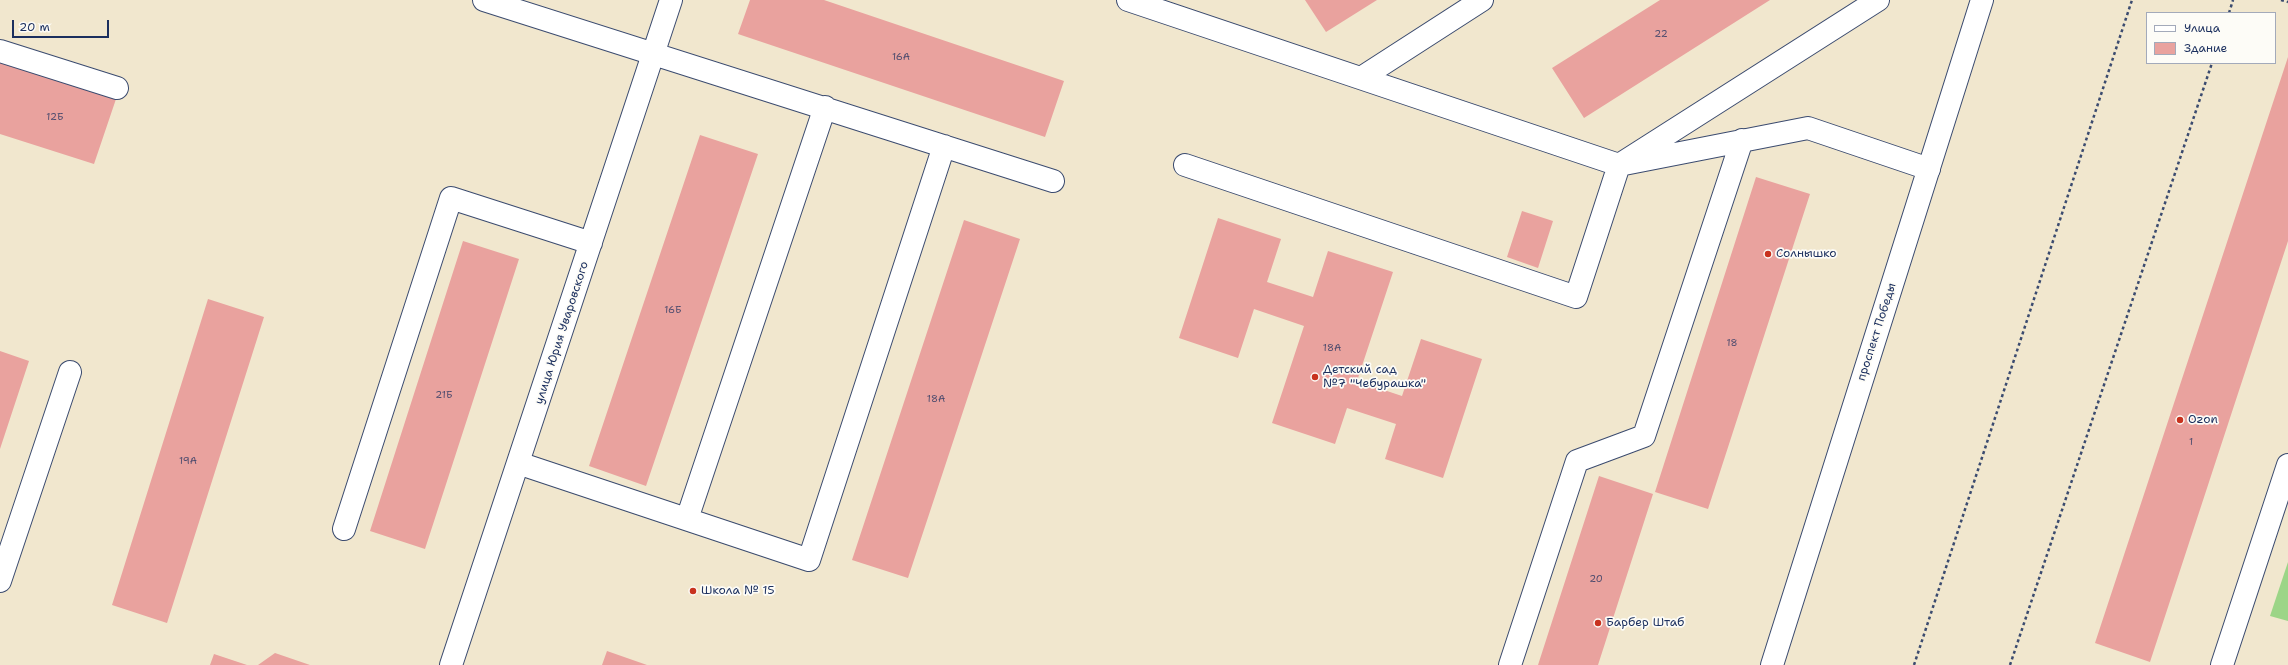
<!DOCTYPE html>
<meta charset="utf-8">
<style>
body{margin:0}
#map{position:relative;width:2288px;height:665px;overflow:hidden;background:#f1e7ce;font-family:"Shantell Sans",sans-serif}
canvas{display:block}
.legend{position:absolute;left:2146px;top:12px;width:130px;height:52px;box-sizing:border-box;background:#fdfcf7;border:1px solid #a3aaba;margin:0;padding:5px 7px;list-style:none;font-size:12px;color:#1b2f5e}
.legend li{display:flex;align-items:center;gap:8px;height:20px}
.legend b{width:20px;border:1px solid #a3aaba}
.scale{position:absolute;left:12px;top:20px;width:97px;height:18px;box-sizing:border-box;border:2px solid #1b2f5e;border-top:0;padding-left:5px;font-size:12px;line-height:14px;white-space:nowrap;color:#1b2f5e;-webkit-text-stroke:3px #fdfcf7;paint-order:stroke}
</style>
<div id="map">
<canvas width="2288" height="665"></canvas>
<ul class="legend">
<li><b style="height:5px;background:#fff"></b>Улица</li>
<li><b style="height:11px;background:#e9a29e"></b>Здание</li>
</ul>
<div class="scale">20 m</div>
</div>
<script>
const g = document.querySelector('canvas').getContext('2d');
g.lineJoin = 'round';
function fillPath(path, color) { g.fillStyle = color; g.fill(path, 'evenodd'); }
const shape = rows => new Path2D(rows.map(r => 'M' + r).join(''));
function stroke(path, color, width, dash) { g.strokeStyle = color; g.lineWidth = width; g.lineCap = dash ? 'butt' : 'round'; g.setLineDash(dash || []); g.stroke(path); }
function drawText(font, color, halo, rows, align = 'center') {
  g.font = font + ' "Shantell Sans",sans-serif'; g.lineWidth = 3.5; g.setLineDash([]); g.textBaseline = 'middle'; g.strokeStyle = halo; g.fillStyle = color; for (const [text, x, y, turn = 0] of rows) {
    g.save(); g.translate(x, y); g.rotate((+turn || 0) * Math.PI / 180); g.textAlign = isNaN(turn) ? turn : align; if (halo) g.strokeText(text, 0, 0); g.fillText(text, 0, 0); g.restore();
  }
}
const green = shape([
 [2288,562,2288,621,2270,616]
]);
const building = shape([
 [750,0,824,0,1064,81,1045,137,738,34],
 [1305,0,1377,0,1326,32],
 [1660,0,1770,0,1584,118,1552,68],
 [2288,57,2288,241,2150,662,2095,643],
 [0,62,116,99,94,164,0,134],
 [700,135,758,154,646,486,589,466],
 [1756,177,1810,194,1708,509,1655,492],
 [1522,211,1553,221,1538,268,1507,257],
 [1218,218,1281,239,1267,282,1313,297,1328,251,1393,272,1357,381,1402,396,1421,339,1482,359,1443,478,1385,459,1396,424,1347,408,1335,444,1272,423,1304,326,1254,309,1238,358,1179,338],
 [964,220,1020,239,908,578,852,560],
 [463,241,519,259,425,549,370,531],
 [208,299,264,317,167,623,112,605],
 [0,351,29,361,0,449],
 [1599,476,1653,494,1598,665,1538,665],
 [607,651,647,665,602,665],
 [275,653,310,665,258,665],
 [214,654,247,665,210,665]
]);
const path = shape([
 [2281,0,2288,2],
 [2229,13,2233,0],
 [1914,665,2132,0],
 [2010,665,2212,63]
]);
const minor = shape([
 [484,0,1053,181],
 [1128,0,1619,165,1808,128,1929,169],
 [0,51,117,88],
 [1361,78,1482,0],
 [1185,165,1576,297,1619,165,1878,0],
 [518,463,809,560,944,146],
 [687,519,825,107],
 [344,529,451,198,591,243],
 [0,581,70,372],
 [451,665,671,0],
 [1510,665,1577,461,1644,436,1742,140],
 [2222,665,2288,465]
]);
const major = shape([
 [1772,665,1982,0]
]);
const markers = [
 [1768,254,4,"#c8321e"],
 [1315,377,4,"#c8321e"],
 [2180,420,4,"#c8321e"],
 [693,591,4,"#c8321e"],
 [1598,623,4,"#c8321e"]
];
const numberNames = [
 ["22",1661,34],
 ["16А",901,57],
 ["12Б",55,117],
 ["16Б",673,310],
 ["18",1732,343],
 ["18А",1332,348],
 ["21Б",444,395],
 ["18А",936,399],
 ["1",2191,442],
 ["19А",188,461],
 ["20",1596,579]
];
const poiNames = [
 ["Солнышко",1776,254],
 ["Детский сад",1323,370],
 ["№7 \"Чебурашка\"",1323,384],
 ["Ozon",2188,420],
 ["Школа № 15",701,591],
 ["Барбер Штаб",1606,623]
];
const streetNames = [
 ["проспект Победы",1877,332,-72],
 ["улица Юрия Уваровского",562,333,-72]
];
fillPath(green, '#9cd587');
fillPath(building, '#e9a29e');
stroke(minor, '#3b4b6f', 24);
stroke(major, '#3b4b6f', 24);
stroke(path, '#3b4b6f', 2.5, [3, 3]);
stroke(minor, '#fff', 22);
stroke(major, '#fff', 22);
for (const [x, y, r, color] of markers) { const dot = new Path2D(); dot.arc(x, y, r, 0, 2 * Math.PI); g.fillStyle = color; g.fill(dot); stroke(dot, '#fdfcf7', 1.5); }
drawText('10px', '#4e4c6e', null, numberNames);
drawText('12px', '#1b2f5e', '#fdfcf7', poiNames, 'left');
drawText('12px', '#1b2f5e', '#fdfcf7', streetNames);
</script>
